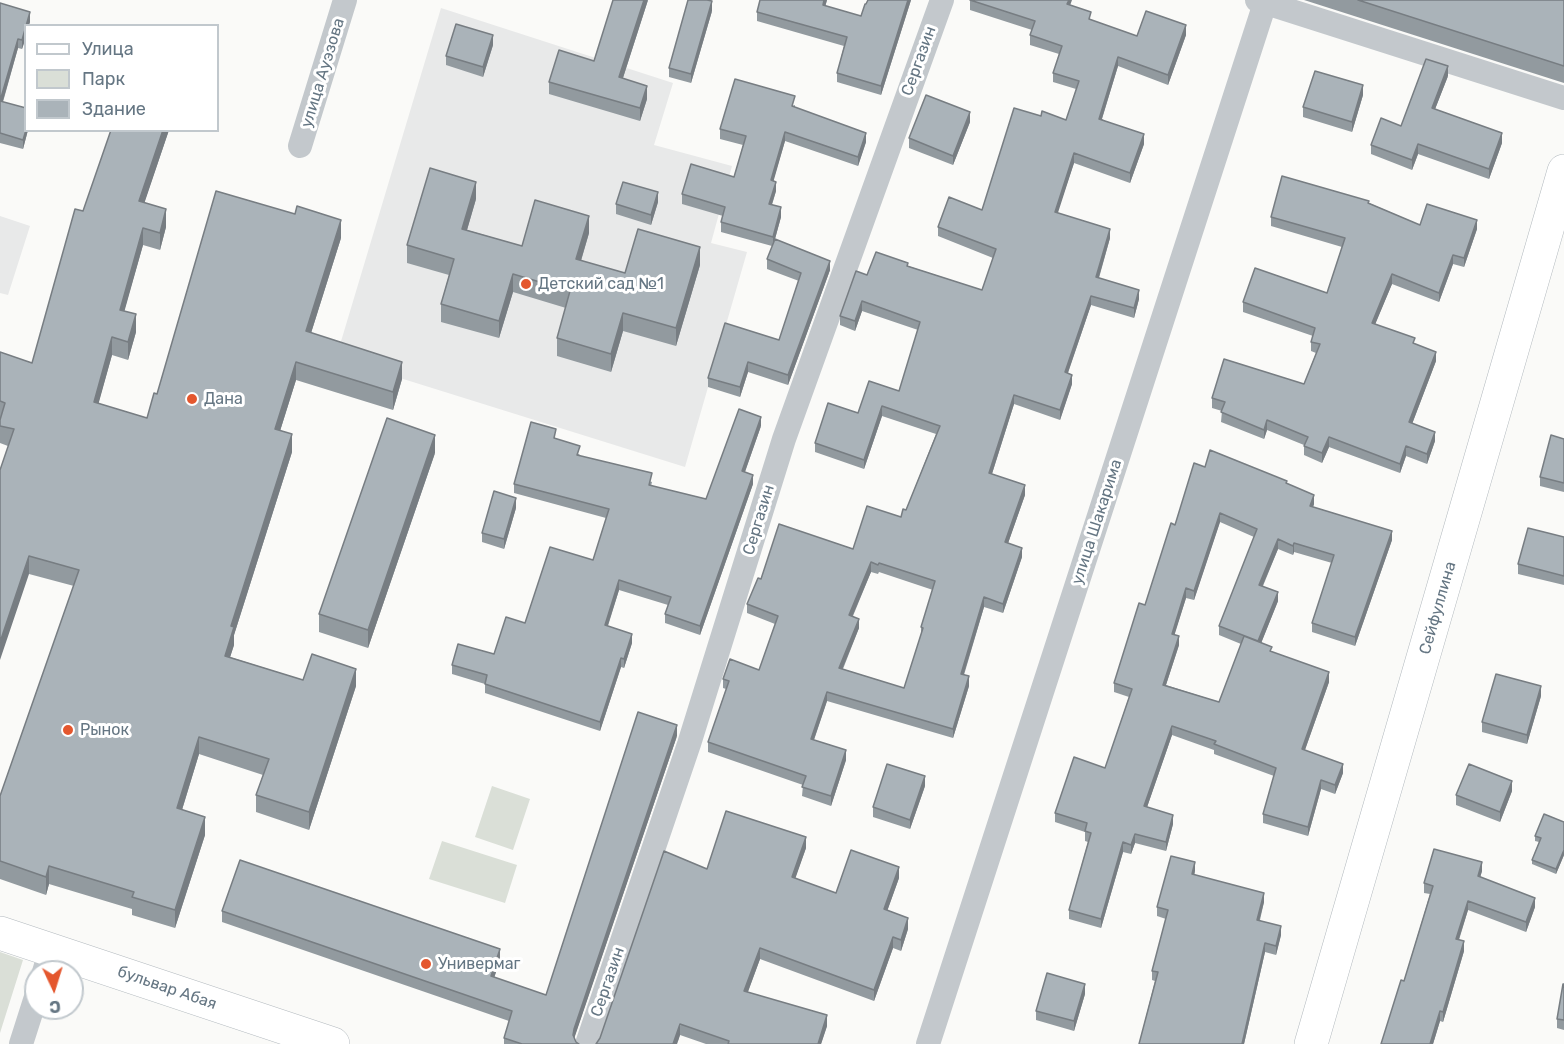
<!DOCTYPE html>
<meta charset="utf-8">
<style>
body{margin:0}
#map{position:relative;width:1564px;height:1044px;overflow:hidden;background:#fafaf8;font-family:Rubik,sans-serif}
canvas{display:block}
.legend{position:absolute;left:24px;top:24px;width:195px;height:108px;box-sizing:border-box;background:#fff;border:2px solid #c1c8cd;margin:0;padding:8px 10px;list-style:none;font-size:18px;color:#657683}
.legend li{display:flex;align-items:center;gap:12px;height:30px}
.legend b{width:30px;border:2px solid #c1c8cd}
.north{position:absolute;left:24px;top:960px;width:60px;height:60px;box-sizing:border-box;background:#fff;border:2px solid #c1c8cd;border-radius:50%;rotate:176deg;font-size:16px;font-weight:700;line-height:24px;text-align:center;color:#657683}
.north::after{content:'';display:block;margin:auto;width:21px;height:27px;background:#e4572e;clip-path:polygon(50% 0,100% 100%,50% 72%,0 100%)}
</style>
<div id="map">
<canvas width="1564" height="1044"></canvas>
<ul class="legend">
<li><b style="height:8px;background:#fff"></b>Улица</li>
<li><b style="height:16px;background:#dadfd7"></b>Парк</li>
<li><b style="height:16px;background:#aab3b9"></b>Здание</li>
</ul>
<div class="north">С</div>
</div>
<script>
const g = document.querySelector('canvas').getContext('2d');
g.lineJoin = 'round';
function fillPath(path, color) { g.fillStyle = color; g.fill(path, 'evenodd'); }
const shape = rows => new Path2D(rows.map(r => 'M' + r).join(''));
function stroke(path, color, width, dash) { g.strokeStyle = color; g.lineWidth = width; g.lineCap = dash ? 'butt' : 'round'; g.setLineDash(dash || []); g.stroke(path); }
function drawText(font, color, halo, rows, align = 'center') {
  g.font = font + ' Rubik,sans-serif'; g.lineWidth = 6; g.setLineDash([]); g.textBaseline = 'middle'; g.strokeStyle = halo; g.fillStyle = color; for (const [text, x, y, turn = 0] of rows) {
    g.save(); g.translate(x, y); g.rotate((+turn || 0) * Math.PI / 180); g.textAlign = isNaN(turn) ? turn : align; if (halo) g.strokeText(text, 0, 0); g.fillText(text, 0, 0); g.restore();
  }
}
const built = shape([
 [441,8,673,83,654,145,732,166,711,243,747,252,685,467,336,358],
 [0,216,30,226,8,295,0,293]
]);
const green = shape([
 [492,786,530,799,513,850,475,837],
 [442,841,517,865,505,903,429,879],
 [0,952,23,960,0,1033]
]);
const minor = shape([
 [1257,0,1564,98],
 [300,146,345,0],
 [44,972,51,949],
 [21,1044,36,997],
 [587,1044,689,744,784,439,942,0],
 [928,1044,1266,0]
]);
const secondary = shape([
 [0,933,333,1044],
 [1311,1044,1564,171]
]);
const wall = shape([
 [648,0,623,78,647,99,640,121,549,94,549,82,594,61],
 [827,0,825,6,861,16,868,0,911,0,881,95,837,82,837,73,844,46,757,21,757,12],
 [970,0,1070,5,1091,20,1137,36,1186,35,1168,85,1118,66,1102,119,1144,144,1130,183,1074,163,1057,213,1110,238,1099,278,1139,299,1134,318,1091,305,1068,373,1072,384,1060,420,1014,404,992,474,1025,495,1008,543,1022,557,1003,613,984,607,964,675,969,686,953,738,827,701,814,740,846,760,831,806,802,796,803,785,708,752,708,742,726,689,723,688,723,679,759,670,775,624,747,613,747,604,761,579,853,549,901,517,906,510,936,434,882,416,864,469,815,452,815,443,858,413,899,391,918,330,862,311,855,331,840,325,840,316,867,275,908,266,982,290,993,258,938,236,938,227,982,210,1041,116,1066,120,1076,89,1053,82,1053,73,1059,54,1030,45,1030,35,1032,30,970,10],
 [871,572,878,574,879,572,933,590,921,627,921,634,904,688,843,669,859,628,853,616],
 [1304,0,1564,0,1564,83],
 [0,3,30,22,26,26,26,37,22,49,18,48,3,102,26,130,28,130,23,149,0,143],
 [712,11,691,83,669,77,669,68],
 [493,45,483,77,446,65,446,56],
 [1448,76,1435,109,1502,143,1489,179,1418,154,1412,170,1371,154,1371,145,1401,126],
 [1363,95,1352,132,1303,117,1303,107],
 [795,105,795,107,866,142,858,166,785,141,773,181,776,191,772,205,781,217,775,239,830,270,788,385,748,372,740,397,708,387,708,378,779,340,799,281,767,269,767,259,772,246,721,232,721,222,723,216,682,204,682,194,734,177,743,145,720,139,720,129],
 [970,122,953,165,909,148,909,138],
 [111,130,169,130,144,203,166,227,160,250,143,245,124,311,136,332,128,360,112,355,98,404,147,418,157,394,341,238,311,333,402,379,393,410,296,380,280,431,292,452,234,635,234,645,230,657,303,680,356,686,309,830,256,812,256,795,263,775,199,754,182,810,205,835,175,928,132,915,132,909,49,884,46,895,0,879,0,796,74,586,29,574,8,446,0,443,0,352,32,363],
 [476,199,467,230,522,246,589,233,581,261,625,273,700,265,676,346,623,331,611,372,557,356,557,338,566,308,513,292,499,338,441,322,441,304,449,275,407,263,407,245],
 [658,202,651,225,616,214,616,204],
 [1369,203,1420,225,1477,229,1464,267,1453,264,1439,302,1392,284,1375,324,1415,344,1436,361,1412,424,1435,441,1427,464,1406,456,1400,473,1329,447,1322,463,1304,455,1304,445,1267,430,1264,439,1221,422,1222,411,1212,408,1212,398,1304,384,1316,353,1311,351,1311,342,1313,336,1243,312,1243,302,1327,293,1342,247,1271,226,1271,217],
 [761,426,745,472,753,484,700,635,665,623,665,614,668,605,619,590,608,626,632,643,624,668,621,667,600,731,485,693,485,684,452,674,452,665,494,654,525,623,593,560,606,518,514,493,514,484,556,438,580,455,580,456,652,482,651,486,706,499],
 [1564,439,1564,492,1540,486,1540,477],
 [435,453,368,648,319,632,319,614],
 [1205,467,1287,483,1314,504,1313,507,1392,540,1355,646,1312,632,1312,623,1332,563,1294,552,1293,555,1278,549,1263,586,1278,601,1261,643,1272,652,1329,682,1305,750,1343,773,1335,794,1321,789,1308,836,1263,823,1263,814,1274,776,1214,754,1214,750,1172,735,1147,807,1173,824,1166,851,1135,843,1131,854,1123,852,1101,928,1069,919,1069,910,1088,842,1085,841,1085,832,1055,822,1055,813,1105,768,1129,697,1114,692,1114,683,1145,605,1175,525],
 [1220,522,1254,537,1219,626,1219,635,1241,644,1219,702,1166,685,1179,645,1174,635,1186,598,1194,600],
 [516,508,504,549,482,542,482,533],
 [1564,537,1564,585,1518,574,1518,564],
 [1541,696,1527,744,1482,732,1482,722],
 [677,736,574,1038,576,1042,579,1044,504,1044,504,1038,509,1021,222,922,222,911,500,960,494,978,546,995],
 [925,786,910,829,873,817,873,807],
 [1512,791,1500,822,1456,805,1456,795],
 [1564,822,1564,855,1556,874,1532,864,1532,860,1539,842,1535,841,1535,836],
 [806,848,795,878,836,893,899,878,887,911,908,929,901,951,893,948,874,1001,760,959,748,992,827,1026,821,1044,706,1044,680,1035,677,1044,707,869],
 [1195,871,1194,875,1264,902,1260,920,1281,935,1276,955,1265,952,1244,1044,1139,1044,1155,981,1152,980,1152,971,1166,919,1157,916,1157,907],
 [1482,871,1480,877,1535,907,1526,932,1468,910,1459,940,1464,951,1443,1022,1440,1021,1433,1044,1381,1044,1404,981,1430,894,1424,893,1424,883],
 [1564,984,1564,1030,1557,1028,1557,1019],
 [1085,994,1074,1031,1036,1020,1036,1011]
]);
const shadedWall = shape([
 [644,0,648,0,619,90,619,77],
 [824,0,827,0,823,15,823,5],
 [908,0,911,0,881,95,881,86],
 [1069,0,1072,0,1067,14,1067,4],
 [712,1,712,11,691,83,691,74],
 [30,12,30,22,29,26,26,26],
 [1186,25,1186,35,1168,85,1168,75],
 [26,28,26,37,22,49,22,40],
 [493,35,493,45,483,77,483,67],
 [18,39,18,48,0,111,0,101],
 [1118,57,1118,66,1099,128,1099,119],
 [1448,66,1448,76,1432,117,1432,108],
 [1363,85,1363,95,1352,132,1352,122],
 [647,86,647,99,640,121,640,108],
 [970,112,970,122,953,165,953,156],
 [26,130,28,130,23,149,23,140],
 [163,130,169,130,139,219,139,201],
 [785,132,785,141,771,190,771,180],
 [866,133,866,142,858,166,858,157],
 [1502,133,1502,143,1489,179,1489,169],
 [1144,134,1144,144,1130,183,1130,173],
 [1418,144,1418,154,1412,170,1412,160],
 [1074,153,1074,163,1055,222,1055,212],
 [476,182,476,199,462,247,462,229],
 [776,182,776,191,769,213,769,204],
 [658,192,658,202,651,225,651,215],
 [781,207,781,217,773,246,773,237],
 [166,209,166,227,160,250,160,233],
 [589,216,589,233,576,277,576,259],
 [341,220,341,238,306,349,306,331],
 [1477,220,1477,229,1464,267,1464,258],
 [143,228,143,245,120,327,120,310],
 [1110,229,1110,238,1096,287,1096,277],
 [700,247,700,265,676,346,676,328],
 [1453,255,1453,264,1439,302,1439,293],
 [830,261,830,270,788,385,788,375],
 [513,274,513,292,499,338,499,321],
 [1392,274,1392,284,1372,332,1372,323],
 [1139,290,1139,299,1134,318,1134,308],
 [1091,296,1091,305,1065,381,1065,372],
 [862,301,862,311,855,331,855,321],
 [623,313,623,331,611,372,611,354],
 [136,314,136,332,128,360,128,342],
 [112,337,112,355,94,420,94,402],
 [1436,352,1436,361,1409,432,1409,422],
 [296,362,296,380,275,447,275,429],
 [402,362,402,379,393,410,393,392],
 [748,362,748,372,740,397,740,387],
 [1072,375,1072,384,1060,420,1060,410],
 [1014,395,1014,404,989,483,989,473],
 [882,406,882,416,864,469,864,460],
 [761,417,761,426,742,480,742,471],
 [1267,420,1267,430,1264,439,1264,430],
 [1435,432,1435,441,1427,464,1427,454],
 [292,434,292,452,234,635,234,645,225,673,225,656,231,626],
 [435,435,435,453,368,648,368,630],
 [1329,437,1329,447,1322,463,1322,453],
 [1406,446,1406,456,1400,473,1400,464],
 [753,475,753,484,700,635,700,626],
 [1025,485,1025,495,1005,552,1005,542],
 [1314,495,1314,504,1310,515,1310,506],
 [516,498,516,508,504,549,504,539],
 [1220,513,1220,522,1194,600,1194,591],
 [1392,531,1392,540,1355,646,1355,637],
 [1278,539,1278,549,1259,594,1259,585],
 [1294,543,1294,552,1293,555,1293,546],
 [1022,548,1022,557,1003,613,1003,604],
 [29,556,29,574,0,660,0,642],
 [871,562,871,572,849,624,849,615],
 [619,580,619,590,605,634,605,625],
 [1186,588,1186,598,1172,643,1172,634],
 [1278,592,1278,601,1258,651,1258,641],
 [984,597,984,607,961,683,961,674],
 [859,619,859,628,839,677,839,668],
 [632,634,632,643,624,668,624,659],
 [1179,636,1179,645,1163,694,1163,685],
 [621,658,621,667,600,731,600,722],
 [356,669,356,686,309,830,309,812],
 [1329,672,1329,682,1302,758,1302,749],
 [969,676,969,686,953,738,953,729],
 [1541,686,1541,696,1527,744,1527,735],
 [827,692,827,701,811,748,811,739],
 [677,725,677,736,574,1039,573,1044,574,1029],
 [1172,726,1172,735,1144,816,1144,806],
 [199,737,199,754,177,826,177,808],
 [846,750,846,760,831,806,831,796],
 [1343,764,1343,773,1335,794,1335,785],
 [925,776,925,786,910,829,910,820],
 [1321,780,1321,789,1308,836,1308,827],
 [1512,781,1512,791,1500,822,1500,812],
 [1173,815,1173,824,1166,851,1166,842],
 [205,817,205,835,175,928,175,910],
 [1135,834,1135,843,1131,854,1131,845],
 [806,837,806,848,792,888,792,877],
 [1123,842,1123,852,1101,928,1101,919],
 [1564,850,1564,855,1556,874,1556,869],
 [1195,862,1195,871,1192,884,1192,874],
 [1482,862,1482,871,1478,885,1478,876],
 [49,866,49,884,46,895,46,877],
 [899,867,899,878,884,920,884,909],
 [1264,893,1264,902,1257,929,1257,920],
 [1535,898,1535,907,1526,932,1526,922],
 [1468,901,1468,910,1456,948,1456,939],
 [908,918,908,929,901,951,901,940],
 [1281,926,1281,935,1276,955,1276,946],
 [893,937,893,948,874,1001,874,990],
 [1464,941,1464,951,1443,1022,1443,1012],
 [1265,943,1265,952,1244,1044,1242,1044],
 [760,948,760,959,744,1002,744,991],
 [500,949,500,960,491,987,491,976],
 [1085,984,1085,994,1074,1031,1074,1021],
 [1440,1011,1440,1021,1433,1044,1430,1044],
 [827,1015,827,1026,821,1044,818,1044],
 [680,1024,680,1035,677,1044,673,1044]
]);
const building = shape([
 [613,0,644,0,619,77,647,86,640,108,549,82,559,50,594,61,613,0],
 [688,0,707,0,712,1,691,74,669,68,688,0],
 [760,0,824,0,823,5,861,16,865,4,866,4,868,0,908,0,881,86,837,73,847,37,757,12,760,0],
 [970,0,1069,0,1067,4,1091,12,1089,19,1137,36,1146,11,1186,25,1168,75,1118,57,1099,119,1144,134,1130,173,1074,153,1055,212,1110,229,1096,277,1139,290,1134,308,1091,296,1065,372,1072,375,1060,410,1014,395,989,473,1025,485,1005,542,1022,548,1003,604,984,597,961,674,969,676,953,729,827,692,811,739,846,750,831,796,802,787,806,776,708,742,729,681,723,679,730,659,759,670,778,616,747,604,758,578,761,579,779,524,853,549,867,506,901,517,903,509,906,510,940,426,882,406,864,460,815,443,828,403,858,413,869,381,899,391,920,322,862,301,855,321,840,316,856,271,867,275,876,252,908,263,907,266,982,290,996,249,938,227,949,197,982,210,1014,108,1041,116,1042,111,1066,120,1079,81,1053,73,1062,46,1030,35,1035,21,970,0],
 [871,562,878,565,879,563,935,581,921,627,923,628,904,688,839,668,859,619,849,615,871,562],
 [1358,0,1564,0,1564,66,1358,0],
 [0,3,30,12,22,40,18,39,0,101,26,108,26,130,23,140,0,133,0,3],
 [456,24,493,35,483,67,446,56,456,24],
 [1426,59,1448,66,1432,108,1502,133,1489,169,1418,144,1412,160,1371,145,1381,118,1401,126,1426,59],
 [1315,71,1363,85,1352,122,1303,107,1315,71],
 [735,79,795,96,792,106,866,133,858,157,785,132,771,180,776,182,769,204,781,207,773,237,721,222,725,207,682,194,691,164,734,177,746,136,720,129,735,79],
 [926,95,970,112,953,156,909,138,926,95],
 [111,130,163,130,139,201,166,209,160,233,143,228,120,310,136,314,128,342,112,337,94,402,147,418,154,393,157,394,216,191,295,214,297,206,341,220,306,331,402,362,393,392,296,362,275,429,292,434,231,626,234,627,225,656,303,680,312,654,356,669,309,812,256,795,269,759,199,737,177,808,205,817,175,910,132,897,134,892,49,866,46,877,0,861,0,796,79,570,29,556,0,642,0,470,14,429,0,426,0,420,5,403,0,401,0,352,32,363,75,209,83,211,111,130],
 [430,168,476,182,462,229,522,246,535,200,589,216,576,259,625,273,638,229,700,247,676,328,623,313,611,354,557,338,570,291,513,274,499,321,441,304,454,259,407,245,430,168],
 [1282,176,1369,201,1368,203,1420,225,1427,204,1477,220,1464,258,1453,255,1439,293,1392,274,1372,323,1415,338,1413,343,1436,352,1409,422,1435,432,1427,454,1406,446,1400,464,1329,437,1322,453,1304,446,1308,437,1267,420,1264,430,1221,412,1225,402,1212,398,1224,359,1304,384,1320,344,1311,342,1315,328,1243,302,1255,268,1327,293,1345,238,1271,217,1282,176],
 [623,182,658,192,651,215,616,204,623,182],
 [775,239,830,261,788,375,748,362,740,387,708,378,725,323,779,340,801,273,767,259,775,239],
 [739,409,761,417,742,471,753,475,700,626,665,614,671,597,619,580,605,625,632,634,624,659,621,658,600,722,485,684,487,675,452,665,458,644,494,654,506,617,525,623,550,547,593,560,609,509,514,484,531,422,556,429,554,438,580,446,577,455,652,473,649,485,706,499,739,409],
 [387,418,435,435,368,630,319,614,387,418],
 [1551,435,1564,439,1564,483,1540,477,1551,435],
 [1210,450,1287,481,1286,483,1314,495,1310,506,1392,531,1355,637,1312,623,1334,555,1294,543,1293,546,1278,539,1259,585,1278,592,1258,641,1219,626,1257,529,1220,513,1194,591,1186,588,1172,634,1179,636,1163,685,1219,702,1244,636,1272,647,1270,651,1329,672,1302,749,1343,764,1335,785,1321,780,1308,827,1263,814,1276,768,1214,744,1216,741,1172,726,1144,806,1173,815,1166,842,1135,834,1131,845,1123,842,1101,919,1069,910,1091,833,1085,831,1087,823,1055,813,1074,757,1105,768,1132,689,1114,683,1139,603,1145,605,1171,523,1175,525,1194,463,1205,467,1210,450],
 [494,491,516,498,504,539,482,533,494,491],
 [1528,528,1564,537,1564,576,1518,564,1528,528],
 [1496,674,1541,686,1527,735,1482,722,1496,674],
 [638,712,677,725,574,1029,573,1035,576,1042,579,1044,522,1044,504,1038,512,1011,222,911,240,860,500,949,491,976,546,995,638,712],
 [887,764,925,776,910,820,873,807,887,764],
 [1469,764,1512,781,1500,812,1456,795,1469,764],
 [726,811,806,837,792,877,836,893,851,850,899,867,884,909,908,918,901,940,893,937,874,990,760,948,744,991,827,1015,818,1044,728,1044,729,1041,680,1024,673,1044,596,1044,600,1038,664,851,707,869,726,811],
 [1544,814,1564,822,1564,850,1556,869,1532,860,1541,838,1535,836,1544,814],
 [1434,849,1482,862,1478,876,1535,898,1526,922,1468,901,1456,939,1464,941,1443,1012,1440,1011,1430,1044,1381,1044,1401,980,1404,981,1433,886,1424,883,1434,849],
 [1171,856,1195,862,1192,874,1264,893,1257,920,1281,926,1276,946,1265,943,1242,1044,1139,1044,1158,972,1152,971,1168,910,1157,907,1171,856],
 [1047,973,1085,984,1074,1021,1036,1011,1047,973],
 [1563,984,1564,984,1564,1020,1557,1019,1563,984]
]);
const markers = [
 [526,284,6,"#e4572e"],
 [192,399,6,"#e4572e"],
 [68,730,6,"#e4572e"],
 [426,964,6,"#e4572e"]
];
const streetNames = [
 ["Сергазин",919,61,-70],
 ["улица Ауэзова",323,73,-73],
 ["Сергазин",759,520,-73],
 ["улица Шакарима",1097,522,-72],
 ["Сейфуллина",1438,608,-74],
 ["Сергазин",608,982,-71],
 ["бульвар Абая",167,988,19]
];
const poiNames = [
 ["Детский сад №1",538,284],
 ["Дана",204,399],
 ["Рынок",80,730],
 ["Универмаг",438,964]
];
fillPath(built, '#e8e9e9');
fillPath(green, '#dadfd7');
stroke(secondary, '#b3babf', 34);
stroke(minor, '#c3c8cc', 24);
stroke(secondary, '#fff', 33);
fillPath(wall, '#929a9f');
fillPath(shadedWall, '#777d82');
fillPath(building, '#aab3b9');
stroke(building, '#777d82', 1.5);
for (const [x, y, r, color] of markers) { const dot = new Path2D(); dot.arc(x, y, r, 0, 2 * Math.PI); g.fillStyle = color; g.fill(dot); stroke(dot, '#fff', 2); }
drawText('16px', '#657683', '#fff', streetNames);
drawText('16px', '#657683', '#fff', poiNames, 'left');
</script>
